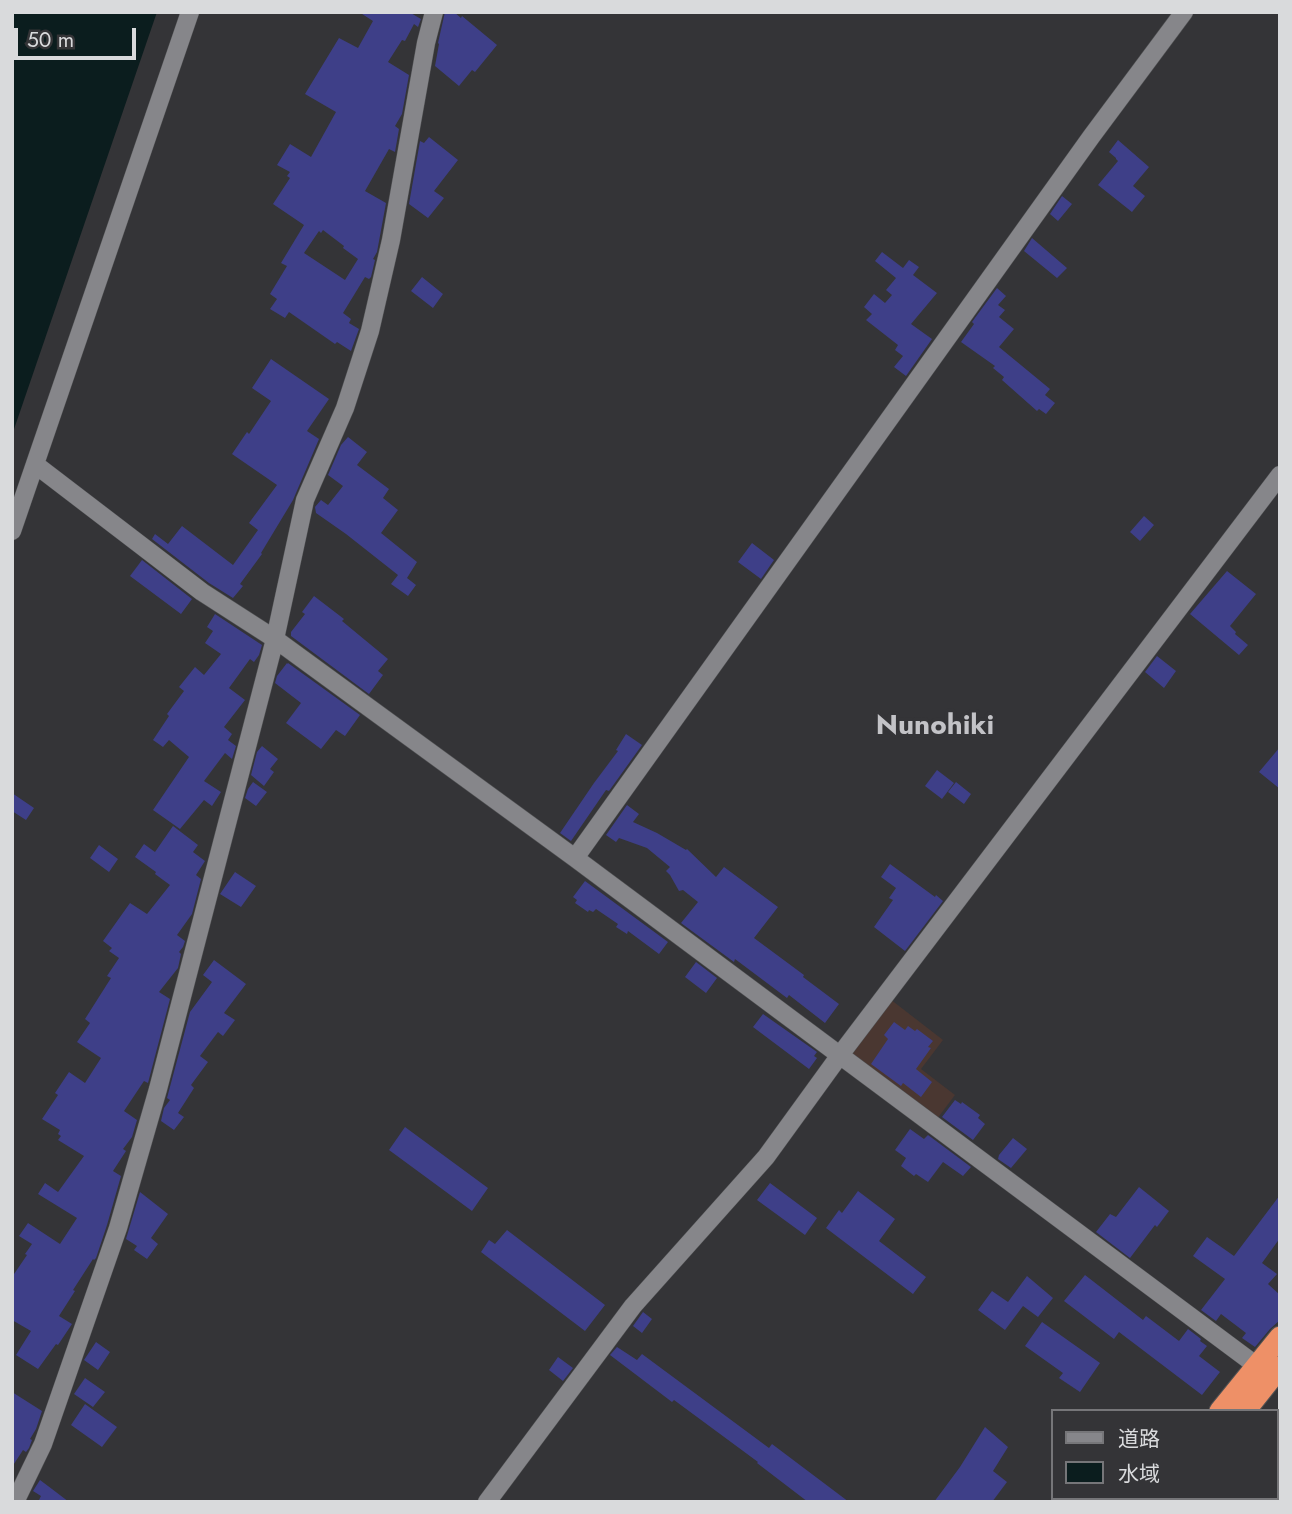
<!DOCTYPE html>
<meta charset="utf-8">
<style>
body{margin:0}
#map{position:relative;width:1292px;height:1514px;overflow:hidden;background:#343437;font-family:Jost,"Noto Sans JP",sans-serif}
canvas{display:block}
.frame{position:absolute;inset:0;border:14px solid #d9dadc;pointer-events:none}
.legend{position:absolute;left:1051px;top:1409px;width:228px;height:91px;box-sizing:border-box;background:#343437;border:2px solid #767679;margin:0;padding:9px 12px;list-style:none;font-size:21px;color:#d9dadc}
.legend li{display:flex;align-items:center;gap:14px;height:35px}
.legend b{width:35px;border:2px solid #767679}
.scale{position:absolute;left:14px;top:28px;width:122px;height:32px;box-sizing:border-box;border:4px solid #d9dadc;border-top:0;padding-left:9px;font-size:21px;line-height:24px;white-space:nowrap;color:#d9dadc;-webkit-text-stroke:5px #343437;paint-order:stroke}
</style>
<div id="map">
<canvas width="1292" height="1514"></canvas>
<div class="frame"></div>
<ul class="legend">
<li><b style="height:9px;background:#86868a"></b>道路</li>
<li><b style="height:19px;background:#0b1d1e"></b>水域</li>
</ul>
<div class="scale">50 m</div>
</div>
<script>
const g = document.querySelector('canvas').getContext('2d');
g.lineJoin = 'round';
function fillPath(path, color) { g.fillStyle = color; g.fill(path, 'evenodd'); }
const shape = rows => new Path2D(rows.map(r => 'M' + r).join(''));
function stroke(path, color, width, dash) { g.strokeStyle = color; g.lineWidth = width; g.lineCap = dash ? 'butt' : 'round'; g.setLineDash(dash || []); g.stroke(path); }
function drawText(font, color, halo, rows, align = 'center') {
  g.font = font + ' Jost,sans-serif'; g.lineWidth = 7; g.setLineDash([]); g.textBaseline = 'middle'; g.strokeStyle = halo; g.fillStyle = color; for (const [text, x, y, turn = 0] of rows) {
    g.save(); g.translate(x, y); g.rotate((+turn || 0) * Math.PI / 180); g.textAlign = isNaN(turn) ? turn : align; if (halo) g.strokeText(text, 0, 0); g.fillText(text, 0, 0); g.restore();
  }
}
const industrial = shape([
 [890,999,943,1040,921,1069,955,1095,934,1123,846,1057]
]);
const water = shape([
 [12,12,157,12,12,435]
]);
const building = shape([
 [359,12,409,12,421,19,418,27,414,24,405,41,402,40,388,62,409,75,402,114,395,126,399,129,395,152,389,149,365,191,386,203,377,252,373,259,375,260,371,277,369,279,365,277,343,313,351,319,349,323,359,329,351,351,337,342,335,344,289,312,285,318,270,309,277,299,270,294,287,266,281,263,304,225,273,204,290,178,287,176,290,172,277,165,290,144,311,157,336,112,305,94,339,38,358,48,373,21],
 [323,230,344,246,343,248,358,259,345,280,304,253,319,231,321,233],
 [445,12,454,12,461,18,462,16,497,45,475,72,472,70,459,86,435,66,439,44,438,43],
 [429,137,458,160,434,191,444,198,428,218,409,204,420,141,424,143],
 [1118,140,1149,167,1133,186,1145,196,1132,212,1098,185,1118,161,1116,159,1116,158,1109,152],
 [1062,196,1072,204,1058,221,1050,214],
 [1032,238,1067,268,1057,278,1024,251],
 [882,252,903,268,909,260,919,267,913,275,937,293,911,324,932,339,906,376,894,367,903,356,895,350,898,345,866,320,872,314,864,307,874,294,885,303,892,295,886,290,896,278,875,261],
 [422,277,443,294,433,308,411,291],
 [997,288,1006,296,998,305,1005,310,999,317,1014,329,999,347,1050,389,1045,395,1055,403,1046,414,1039,409,1037,411,1002,380,1004,377,993,368,995,366,961,342,974,324,972,322],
 [271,359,329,399,307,431,319,439,293,500,261,553,262,554,240,584,243,586,233,598,209,583,152,539,155,534,168,544,182,526,233,565,258,530,249,523,277,485,232,454,247,432,249,434,271,401,252,388],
 [348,437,367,452,357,465,389,489,383,498,398,510,381,533,417,562,407,578,416,585,408,596,391,584,398,575,346,534,316,513,315,507,321,500,328,505,343,486,328,475,341,445],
 [1144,516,1154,525,1140,541,1130,532],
 [752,543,774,560,761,579,738,562],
 [142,560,192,599,181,614,130,576],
 [1227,571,1256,594,1230,626,1236,632,1235,634,1248,645,1239,655,1190,614],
 [314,596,344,619,342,621,388,659,378,671,383,675,369,694,291,636,291,632,305,614,302,612],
 [215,614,262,645,259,655,254,662,250,659,229,688,245,700,224,727,232,734,228,740,236,746,232,759,225,753,204,781,221,792,212,806,204,800,180,829,153,810,189,757,169,740,163,747,153,740,169,716,167,714,184,691,179,687,195,667,204,675,221,654,205,643,213,631,207,627],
 [1157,656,1176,671,1164,688,1145,672],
 [287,663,288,664,288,663,360,715,345,736,336,730,321,749,286,723,301,703,275,683,277,676],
 [626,734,642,745,609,791,606,790,571,841,560,833,594,783,618,751,616,750],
 [262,746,278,759,270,769,274,772,264,786,251,775,257,752],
 [1280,747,1280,789,1259,772],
 [937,770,954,783,942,799,925,786],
 [253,782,267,792,256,806,245,798,248,789],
 [956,782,971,794,964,804,948,792],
 [12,793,34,808,26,820,12,811],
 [627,805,639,814,633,822,657,833,686,850,687,849,716,877,724,867,778,907,754,938,804,975,803,977,839,1004,825,1023,789,995,787,998,735,959,734,962,681,923,698,902,683,890,679,891,670,875,666,871,670,867,647,848,619,838,616,842,606,835],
 [173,826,198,845,193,852,205,861,196,875,201,879,192,914,177,935,185,941,183,947,179,952,181,954,178,968,159,992,170,999,148,1083,144,1081,124,1111,137,1120,132,1137,123,1149,126,1151,113,1171,121,1176,107,1225,96,1258,94,1260,93,1259,73,1290,75,1291,59,1316,72,1324,58,1345,56,1344,38,1369,16,1355,31,1331,12,1320,12,1277,27,1255,25,1254,32,1244,19,1236,28,1223,60,1244,77,1218,38,1194,45,1183,58,1192,84,1156,58,1140,61,1136,58,1134,60,1130,42,1119,58,1095,55,1093,69,1072,85,1083,101,1058,77,1042,90,1023,85,1019,111,978,107,976,119,958,109,951,112,948,103,941,130,903,147,914,170,885,155,874,156,872,135,857,144,844,155,852],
 [99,845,118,859,109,872,90,858],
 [890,864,935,897,936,895,943,901,905,951,874,927,893,900,889,898,896,888,881,877],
 [235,872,256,886,241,907,220,894],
 [585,881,668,942,659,954,628,931,627,934,616,927,618,924,596,909,593,912,589,910,588,912,575,903,577,900,573,897],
 [214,960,246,984,224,1013,235,1020,223,1036,218,1032,200,1056,208,1062,191,1085,194,1088,178,1113,184,1117,174,1130,161,1121,164,1108,170,1100,167,1098,190,1012,212,982,203,975],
 [696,962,717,978,706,993,685,977],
 [763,1014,817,1052,814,1056,817,1058,809,1069,753,1027],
 [894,1022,905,1030,908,1026,915,1031,917,1029,933,1041,928,1047,931,1048,916,1069,932,1082,921,1097,903,1083,901,1086,871,1064,888,1039,884,1035],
 [955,1100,961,1104,962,1102,980,1115,978,1118,985,1124,973,1140,942,1117],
 [405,1127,488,1188,472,1211,389,1150],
 [910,1129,924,1139,928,1135,971,1167,963,1176,943,1162,928,1182,916,1174,914,1176,901,1166,906,1158,895,1150],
 [1013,1138,1027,1149,1011,1168,998,1159,999,1155],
 [770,1183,817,1218,805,1235,757,1200],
 [1139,1187,1169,1211,1157,1227,1155,1225,1130,1258,1096,1232,1110,1214,1116,1217],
 [858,1191,895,1219,879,1241,926,1277,913,1294,826,1228,839,1210,842,1213],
 [140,1192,168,1214,151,1238,158,1244,147,1259,134,1250,137,1246,126,1239],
 [1280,1195,1280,1238,1262,1263,1277,1274,1268,1284,1280,1295,1280,1320,1270,1329,1255,1347,1242,1338,1246,1333,1221,1314,1216,1321,1201,1310,1225,1279,1193,1256,1207,1237,1234,1256],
 [507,1230,605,1305,585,1331,481,1252,489,1240,495,1244],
 [1085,1275,1143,1320,1146,1316,1179,1341,1188,1329,1201,1339,1200,1341,1207,1346,1199,1356,1220,1372,1202,1395,1119,1332,1114,1339,1064,1301],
 [1027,1276,1053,1298,1038,1317,1023,1306,1005,1330,978,1310,992,1291,1008,1302],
 [643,1312,652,1319,642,1333,633,1326],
 [1042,1322,1100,1363,1080,1392,1059,1378,1063,1373,1025,1346],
 [96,1342,110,1352,98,1370,84,1360],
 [617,1347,637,1360,642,1354,769,1448,772,1444,849,1502,808,1502,757,1463,758,1462,674,1400,672,1402,610,1355],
 [558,1357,573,1368,563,1381,549,1370],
 [85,1378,105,1392,93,1407,74,1394],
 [12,1392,42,1411,36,1429,30,1439,32,1440,29,1448,26,1452,23,1450,12,1467],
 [85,1404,117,1427,102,1447,71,1425],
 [985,1427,1008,1447,993,1471,1007,1482,992,1502,934,1502,960,1467],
 [40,1480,52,1489,69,1502,38,1502,41,1496,33,1491]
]);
const minor = shape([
 [36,465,202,592,275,639,575,858,1257,1366],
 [12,531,190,12],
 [575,858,1091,137,1184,12],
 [15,1502,43,1444,118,1228,158,1089,275,639,305,500,345,408,370,331,391,240,426,43,434,12],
 [487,1502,633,1306,766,1157,840,1055,1280,475]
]);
const highway = shape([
 [1220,1411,1280,1337],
 [1245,1411,1280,1367],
 [1146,1502,1149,1498],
 [1171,1502,1174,1498]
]);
const quarterNames = [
 ["Nunohiki",935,727]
];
fillPath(industrial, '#4a3731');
fillPath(water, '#0b1d1e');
fillPath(building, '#3e3f88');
stroke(minor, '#505153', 19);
stroke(highway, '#505153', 23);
stroke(minor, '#86868a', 18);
stroke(highway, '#ee9067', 21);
drawText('bold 28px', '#c3c3c7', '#343437', quarterNames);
</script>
